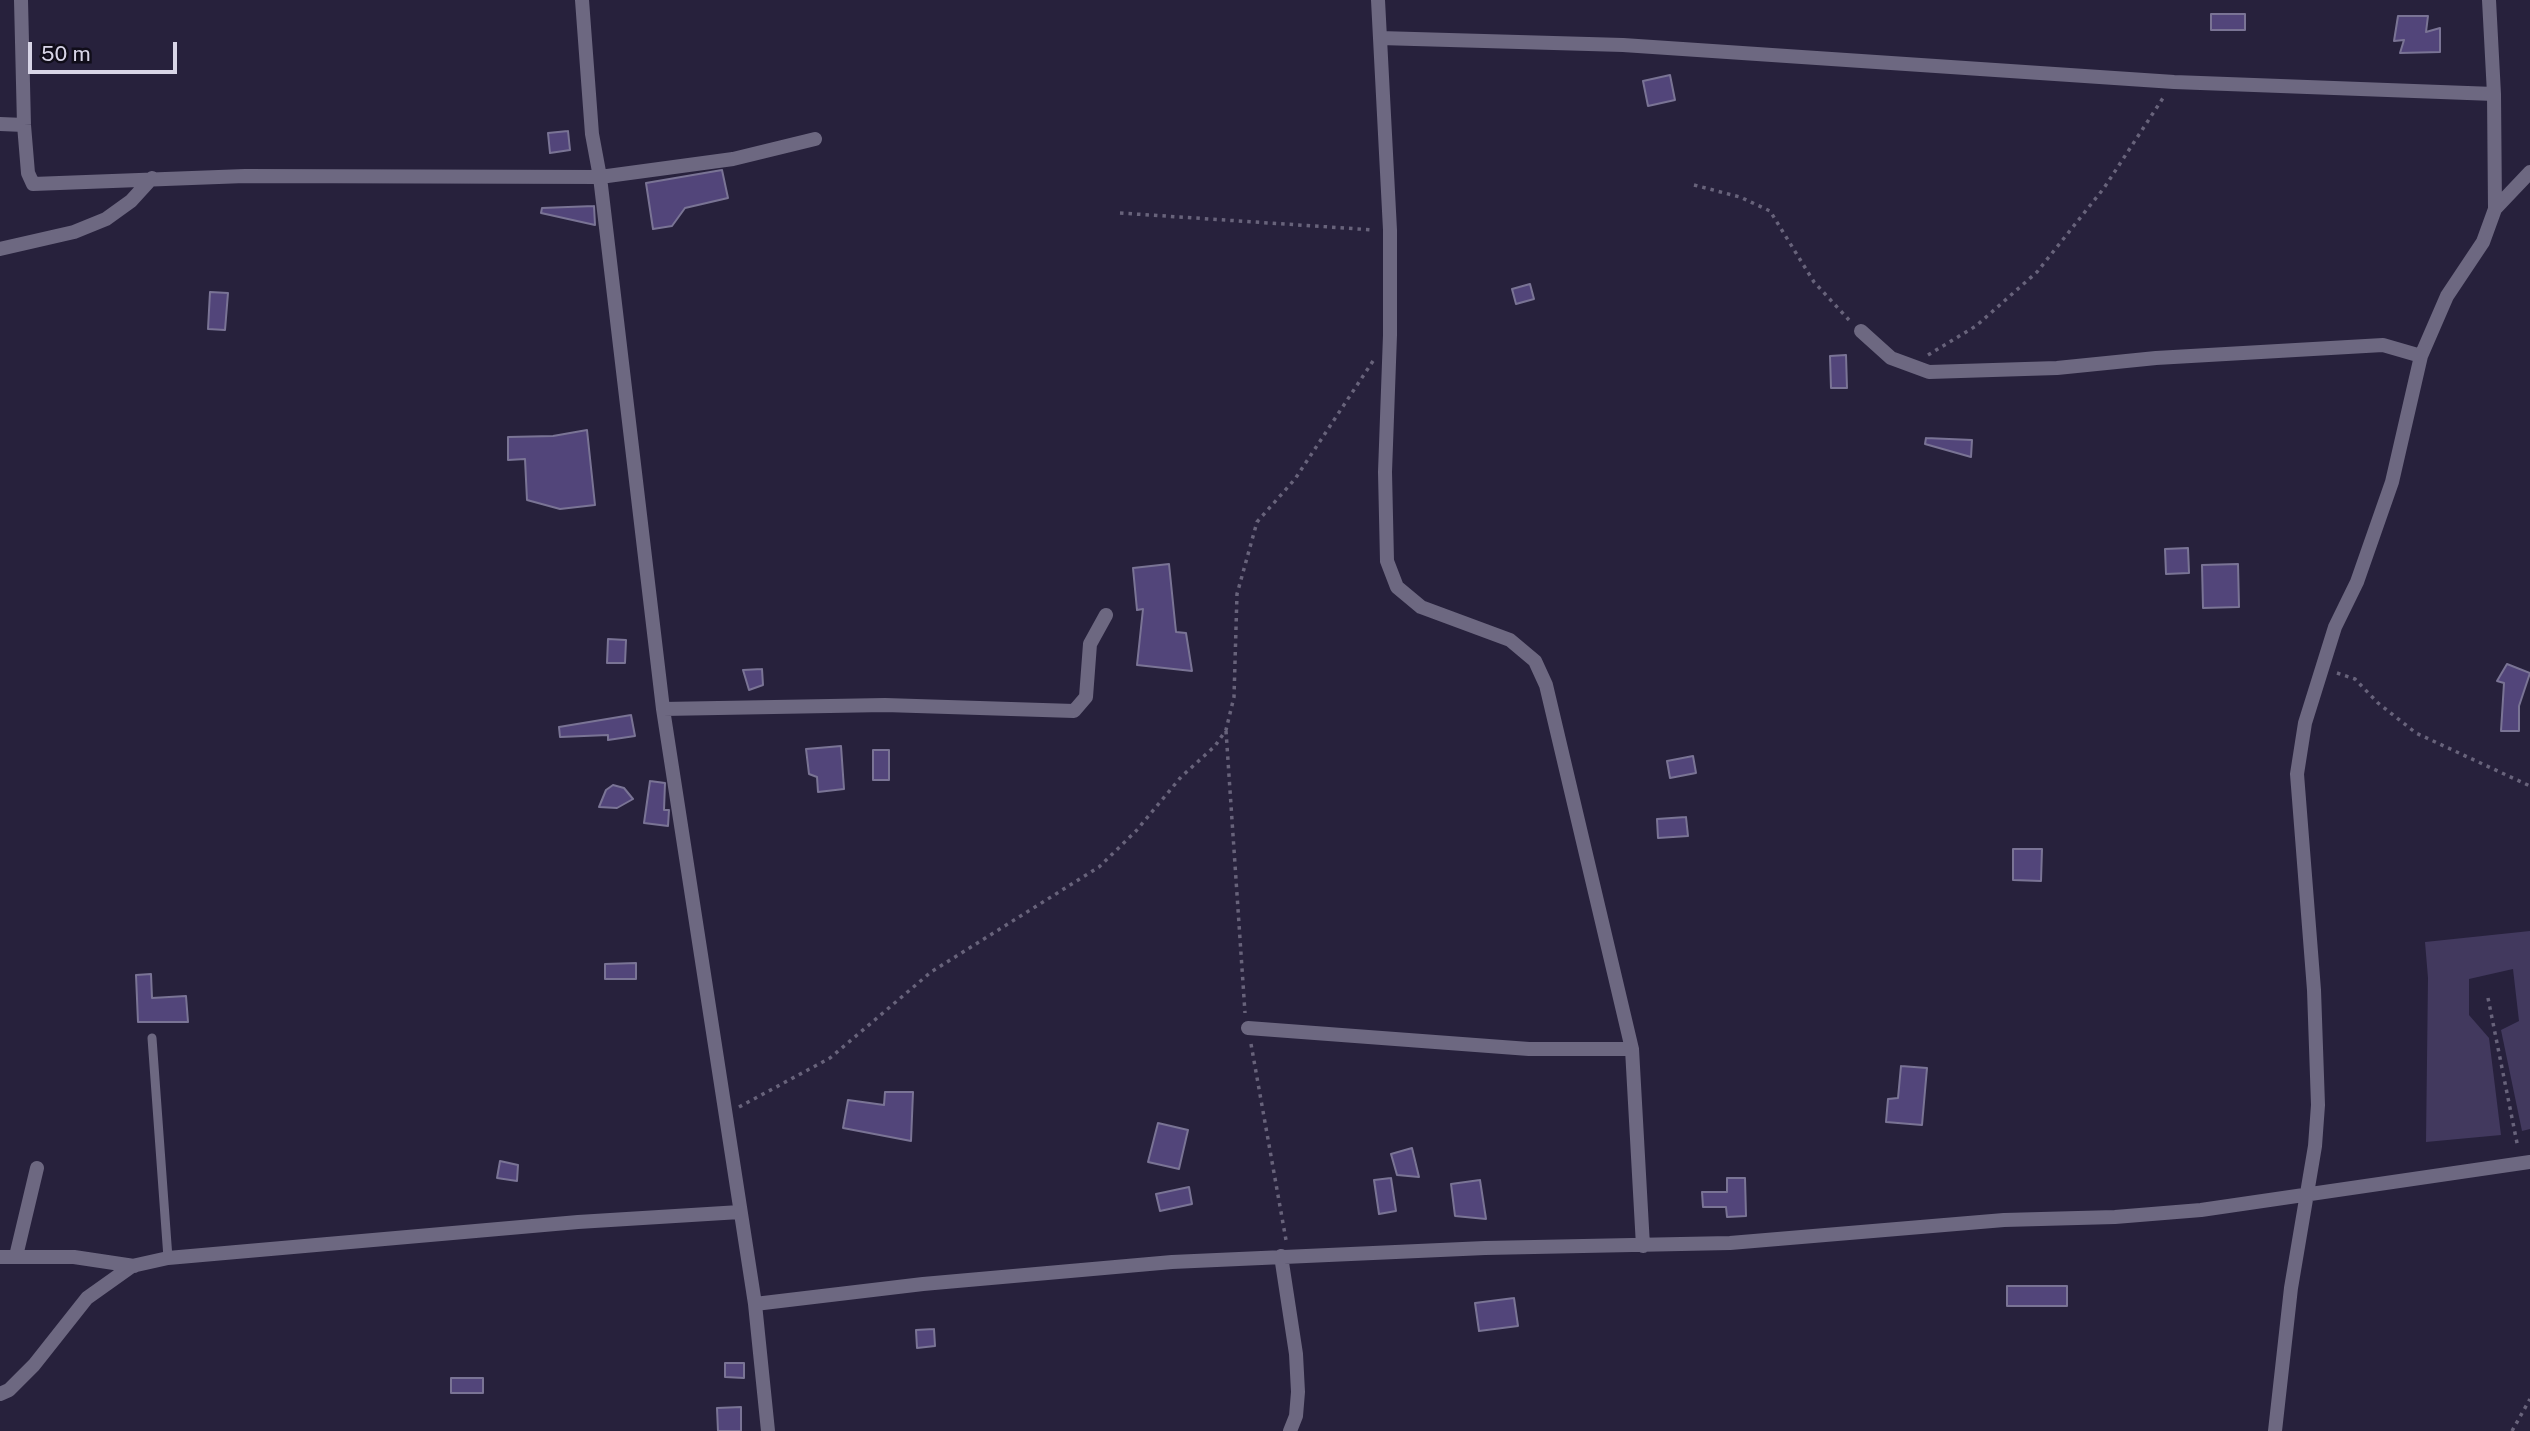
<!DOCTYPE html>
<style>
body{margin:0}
#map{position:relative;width:2530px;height:1431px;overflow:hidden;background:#27213c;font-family:"Public Sans",sans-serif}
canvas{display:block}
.scale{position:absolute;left:28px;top:42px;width:149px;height:32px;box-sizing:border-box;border:4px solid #d8d5e7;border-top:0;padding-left:9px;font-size:21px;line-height:24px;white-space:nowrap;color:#d8d5e7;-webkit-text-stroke:5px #100d19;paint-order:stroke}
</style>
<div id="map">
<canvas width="2530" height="1431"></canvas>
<div class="scale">50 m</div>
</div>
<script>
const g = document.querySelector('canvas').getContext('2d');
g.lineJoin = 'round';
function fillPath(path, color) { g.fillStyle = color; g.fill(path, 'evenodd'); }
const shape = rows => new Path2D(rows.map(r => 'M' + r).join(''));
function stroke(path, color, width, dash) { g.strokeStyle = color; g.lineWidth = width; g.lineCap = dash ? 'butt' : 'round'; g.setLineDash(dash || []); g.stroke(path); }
const green = shape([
 [2530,931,2530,1129,2522,1131,2501,1030,2519,1021,2513,969,2469,979,2469,1015,2489,1038,2501,1135,2426,1142,2428,978,2425,942]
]);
const building = shape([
 [2211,14,2245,14,2245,30,2211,30,2211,14],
 [2398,16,2428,16,2426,32,2440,28,2440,52,2400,53,2404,40,2394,41,2398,16],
 [1670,75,1675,100,1648,106,1643,81,1670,75],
 [568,131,570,150,550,153,548,133,568,131],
 [722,170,728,198,685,208,672,226,653,229,646,183,722,170],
 [594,206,595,225,541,213,542,208,594,206],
 [1530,284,1534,299,1516,304,1512,289,1530,284],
 [210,292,228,293,225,330,208,329,210,292],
 [1846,355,1847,388,1831,388,1830,356,1846,355],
 [587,430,595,505,560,509,527,500,525,459,508,460,508,437,553,436,587,430],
 [1926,438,1972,440,1971,457,1925,444,1926,438],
 [2188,548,2189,573,2166,574,2165,549,2188,548],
 [1169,564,1176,632,1186,633,1192,671,1137,665,1143,609,1137,610,1133,568,1169,564],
 [2238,564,2239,607,2203,608,2202,565,2238,564],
 [608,639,626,640,625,663,607,663,608,639],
 [2507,664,2530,673,2519,706,2519,731,2501,731,2504,683,2497,681,2507,664],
 [762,669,763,685,749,690,743,670,762,669],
 [631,715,635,736,608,740,608,735,560,737,559,727,631,715],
 [841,746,844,789,818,792,817,777,809,774,806,749,841,746],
 [873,750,889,750,889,780,873,780,873,750],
 [1693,756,1696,773,1670,778,1667,761,1693,756],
 [650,781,665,783,664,810,669,810,668,826,644,823,650,781],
 [613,785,624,788,633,799,617,808,599,807,606,790,613,785],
 [1686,817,1688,836,1658,838,1657,819,1686,817],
 [2013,849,2042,849,2041,881,2013,880,2013,849],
 [636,963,636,979,605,979,605,964,636,963],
 [151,974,152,998,186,996,188,1022,138,1022,136,975,151,974],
 [1901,1066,1927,1068,1922,1125,1886,1122,1888,1099,1898,1098,1901,1066],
 [885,1092,913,1092,911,1141,843,1128,848,1100,884,1105,885,1092],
 [1158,1123,1188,1130,1179,1169,1148,1162,1158,1123],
 [1412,1148,1419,1177,1397,1175,1391,1154,1412,1148],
 [500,1161,518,1165,517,1181,497,1178,500,1161],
 [1391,1178,1396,1211,1379,1214,1374,1180,1391,1178],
 [1727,1178,1745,1178,1746,1216,1727,1217,1726,1207,1703,1207,1702,1192,1727,1192,1727,1178],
 [1480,1180,1486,1219,1455,1216,1451,1184,1480,1180],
 [1189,1187,1192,1204,1160,1211,1156,1194,1189,1187],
 [2007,1286,2067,1286,2067,1306,2007,1306,2007,1286],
 [1514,1298,1518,1326,1479,1331,1475,1303,1514,1298],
 [934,1329,935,1346,917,1348,916,1330,934,1329],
 [725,1363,744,1363,744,1378,725,1377,725,1363],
 [451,1378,483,1378,483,1393,451,1393,451,1378],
 [741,1407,741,1431,718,1431,717,1408,741,1407]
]);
const path = shape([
 [1694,185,1740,197,1770,211,1814,282,1849,320],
 [1120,213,1374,230],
 [1928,355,1976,326,2037,272,2104,188,2163,98],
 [2337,673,2355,679,2378,703,2416,733,2530,786],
 [1226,731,1245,1013],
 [2488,998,2518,1148],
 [1251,1044,1286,1240],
 [739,1107,830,1058,931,972,1099,867,1136,831,1181,777,1215,746,1226,730,1234,697,1237,594,1257,522,1295,479,1373,361],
 [2512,1431,2530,1399]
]);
const lane = shape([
 [152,1038,168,1258]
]);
const street = shape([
 [21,0,24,125,28,173,33,184,245,176,600,177,733,159,815,139],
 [582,0,592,134,600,177,663,709,755,1304,768,1431],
 [1378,0,1390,230,1390,335,1385,472,1387,561,1397,587,1421,607,1510,640,1535,661,1546,685,1632,1049,1643,1246],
 [1380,38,1623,45,2174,82,2494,94],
 [0,124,24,125],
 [2495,209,2530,172],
 [0,249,74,232,106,219,131,201,152,178],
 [1861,331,1891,358,1929,372,2057,368,2156,358,2383,345,2421,356],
 [663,709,885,705,1074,711,1086,697,1090,644,1106,615],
 [1248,1028,1529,1049,1632,1049],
 [16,1256,37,1168],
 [1281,1256,1296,1354,1298,1392,1296,1416,1290,1431],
 [0,1257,74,1257,134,1266],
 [755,1304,923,1284,1172,1262,1485,1248,1730,1243,2004,1220,2115,1217,2201,1210,2530,1162],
 [0,1394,9,1390,34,1365,87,1298,132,1266,168,1258,578,1222,740,1212],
 [2275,1431,2291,1288,2315,1146,2318,1105,2314,990,2297,774,2305,723,2335,627,2357,582,2392,482,2421,356,2447,296,2483,242,2495,209,2494,94,2489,0]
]);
fillPath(green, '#42395e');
fillPath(building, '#52457a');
stroke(building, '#7a7495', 2);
stroke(path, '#68637b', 3.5, [3.5, 5]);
stroke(lane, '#6d6881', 9);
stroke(street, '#6d6881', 14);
</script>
